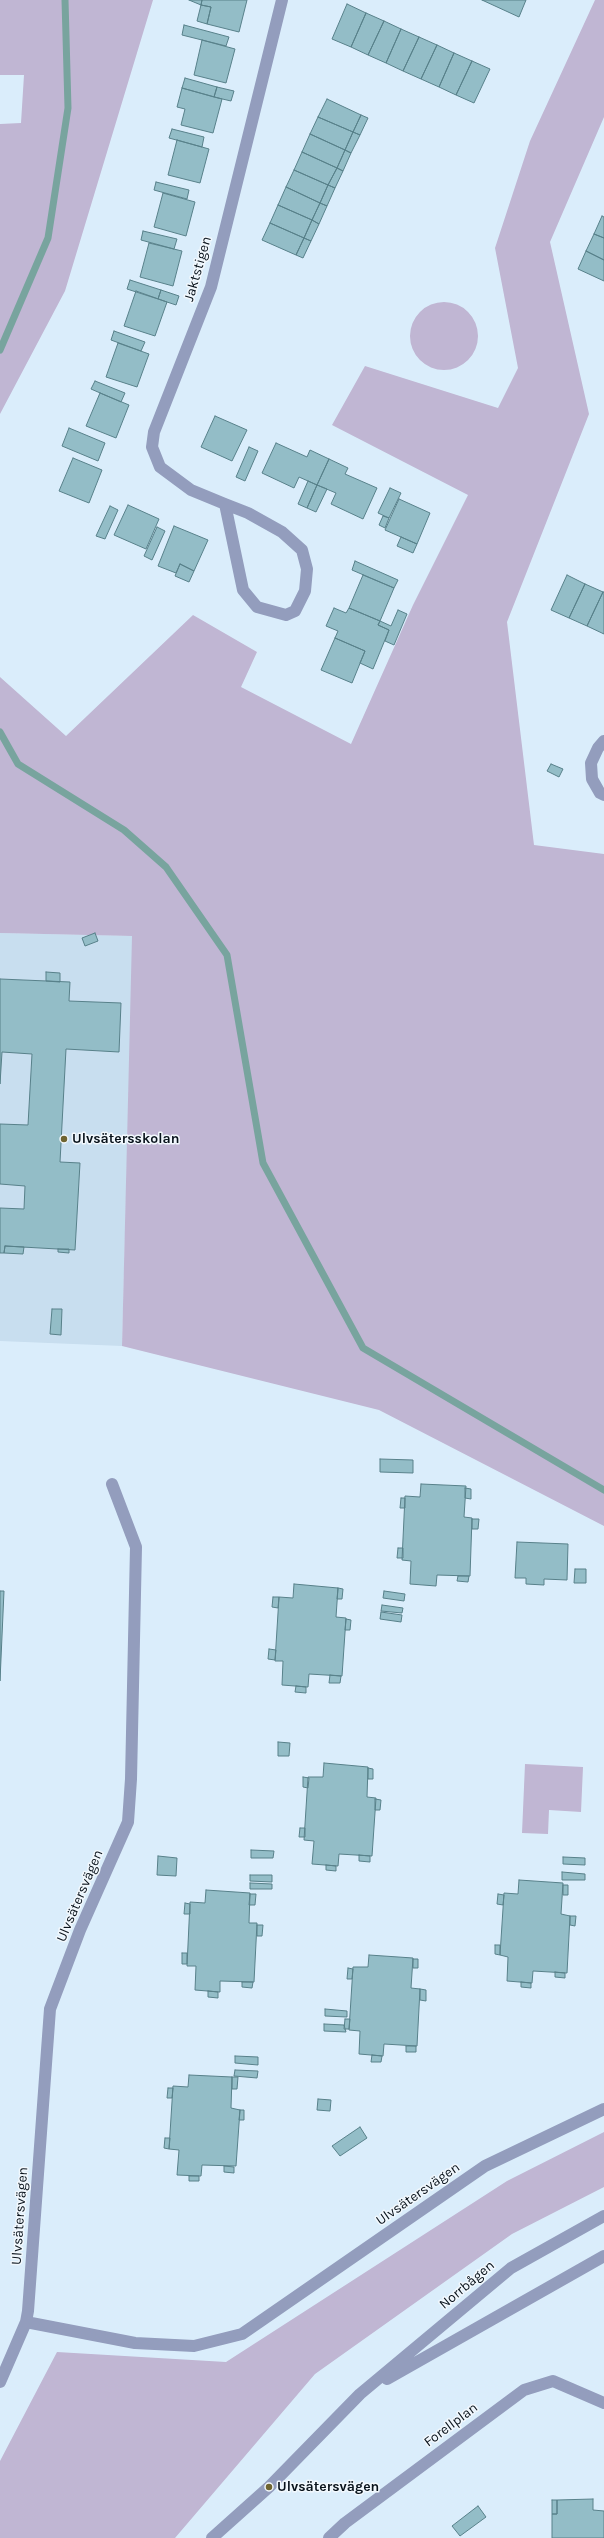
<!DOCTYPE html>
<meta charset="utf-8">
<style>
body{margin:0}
canvas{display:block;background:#daedfb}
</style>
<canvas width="604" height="2538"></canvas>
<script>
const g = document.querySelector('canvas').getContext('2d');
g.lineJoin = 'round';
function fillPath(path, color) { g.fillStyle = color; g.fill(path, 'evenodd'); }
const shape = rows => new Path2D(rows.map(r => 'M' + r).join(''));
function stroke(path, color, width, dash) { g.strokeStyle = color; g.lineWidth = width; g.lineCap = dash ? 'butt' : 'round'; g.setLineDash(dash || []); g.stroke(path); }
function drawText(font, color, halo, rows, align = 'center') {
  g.font = font + ' Karla,sans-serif'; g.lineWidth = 3; g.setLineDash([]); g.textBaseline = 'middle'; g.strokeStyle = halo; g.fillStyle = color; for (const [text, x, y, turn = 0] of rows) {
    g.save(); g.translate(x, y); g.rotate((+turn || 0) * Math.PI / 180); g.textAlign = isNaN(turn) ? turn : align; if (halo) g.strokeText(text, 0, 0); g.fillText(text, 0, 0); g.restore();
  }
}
const built = shape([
 [0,933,133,936,122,1346,0,1341]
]);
const green = shape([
 [0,0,153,0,65,291,0,414,0,124,21,123,24,75,0,75],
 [595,0,604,0,604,117,550,242,589,414,507,622,534,845,604,854,604,1526,379,1410,122,1346,132,936,0,933,0,677,66,736,193,615,257,652,241,687,351,744,413,605,468,495,332,425,365,366,498,408,518,368,495,248,530,141],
 '410 336a34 34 0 1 1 68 0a34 34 0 1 1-68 0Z',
 [525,1764,583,1767,581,1812,549,1810,548,1834,522,1833],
 [604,2132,604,2187,512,2234,315,2374,175,2538,0,2538,0,2461,57,2352,226,2362,507,2181]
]);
const stream = shape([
 [0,350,48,238,68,108,65,0],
 [0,732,18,764,124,830,166,867,227,955,263,1163,363,1348,604,1490]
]);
const building = shape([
 [189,0,202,0,201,5,189,0],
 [202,0,247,0,239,32,207,24,211,7,201,5,202,0],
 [482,0,526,0,519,17,482,0],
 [347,4,366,13,351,47,332,39,347,4],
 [201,5,211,7,207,24,197,21,201,5],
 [366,13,384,21,368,55,351,47,366,13],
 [384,21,401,29,386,63,368,55,384,21],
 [184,25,229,37,226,46,182,35,184,25],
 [401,29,419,37,403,71,386,63,401,29],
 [419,37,437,45,421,79,403,71,419,37],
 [202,40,235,49,226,83,194,75,202,40],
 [437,45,454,53,439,87,421,79,437,45],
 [454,53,472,61,456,95,439,87,454,53],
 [472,61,490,69,474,103,456,95,472,61],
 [185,78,217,87,214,97,182,88,185,78],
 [217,87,234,91,231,101,214,97,217,87],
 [182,88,222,99,213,133,181,125,185,109,177,107,182,88],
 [327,99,361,115,353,132,318,117,327,99],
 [361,115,368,118,360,135,353,132,361,115],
 [318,117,353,132,345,150,310,134,318,117],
 [172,129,204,137,202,147,169,138,172,129],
 [353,132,360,135,351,153,345,150,353,132],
 [310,134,345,150,337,168,302,152,310,134],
 [177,140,209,149,200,183,168,175,177,140],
 [345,150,351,153,343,171,337,168,345,150],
 [302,152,337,168,328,185,294,170,302,152],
 [337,168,343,171,335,188,328,185,337,168],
 [294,170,328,185,320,203,286,187,294,170],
 [156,182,189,190,187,199,154,190,156,182],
 [328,185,335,188,327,206,320,203,328,185],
 [286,187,320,203,312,220,278,205,286,187],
 [163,193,195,202,186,236,154,227,163,193],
 [320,203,327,206,319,224,312,220,320,203],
 [278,205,312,220,304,238,270,223,278,205],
 [602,216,604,217,604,238,594,234,602,216],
 [312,220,319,224,311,241,304,238,312,220],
 [270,223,304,238,296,255,262,240,270,223],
 [143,231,177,239,174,249,141,240,143,231],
 [594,234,604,238,604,260,586,251,594,234],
 [304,238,311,241,303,258,296,255,304,238],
 [149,243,182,251,173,286,140,277,149,243],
 [586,251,604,260,604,281,578,269,586,251],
 [130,280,161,290,158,299,127,289,130,280],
 [161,290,179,296,176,305,158,299,161,290],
 [136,291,167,302,155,336,124,326,136,291],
 [114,331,145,342,141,351,111,340,114,331],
 [118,343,149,354,137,387,106,377,118,343],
 [95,381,125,393,121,402,91,389,95,381],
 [100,393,129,405,116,438,86,426,100,393],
 [215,416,247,430,232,461,201,447,215,416],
 [69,428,105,443,98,461,62,446,69,428],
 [276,443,307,457,310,450,329,459,317,485,299,477,294,488,262,473,276,443],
 [249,447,258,451,245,481,236,477,249,447],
 [73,458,102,470,89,503,59,491,73,458],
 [329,459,348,468,345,474,377,488,363,519,331,504,336,493,317,485,329,459],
 [308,481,317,485,307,508,298,504,308,481],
 [317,485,327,489,316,512,307,508,317,485],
 [390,488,401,493,389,518,378,513,390,488],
 [399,499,430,513,417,544,385,530,399,499],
 [128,505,159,519,146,549,114,535,128,505],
 [110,506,118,510,105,539,96,536,110,506],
 [383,516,389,518,385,528,379,525,383,516],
 [174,526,208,540,194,571,180,564,176,573,158,566,174,526],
 [157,527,165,531,152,560,144,556,157,527],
 [401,537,417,544,413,553,397,546,401,537],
 [355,561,398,580,394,588,352,570,355,561],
 [180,564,194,571,189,582,175,576,180,564],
 [363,575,394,588,380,621,349,608,363,575],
 [567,575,585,584,569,618,551,610,567,575],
 [585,584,603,592,587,626,569,618,585,584],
 [603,592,604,592,604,634,587,626,603,592],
 [334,608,346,613,349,608,380,621,378,625,389,630,373,669,360,663,365,651,335,638,338,631,326,626,334,608],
 [398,610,407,614,394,645,385,641,389,630,378,625,380,621,391,626,398,610],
 [335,638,365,651,352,683,321,670,335,638],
 [551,764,563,769,559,777,547,771,551,764],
 [95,933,98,941,85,946,82,938,95,933],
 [46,972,60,973,60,982,46,981,46,972],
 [0,979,70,982,69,1001,121,1003,119,1052,66,1049,60,1162,80,1163,75,1250,5,1246,4,1253,0,1253,0,1208,24,1209,25,1186,0,1184,0,1124,28,1125,32,1054,2,1052,0,1084,0,979],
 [5,1246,24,1247,23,1254,4,1253,5,1246],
 [58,1249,69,1249,69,1253,58,1252,58,1249],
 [52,1309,62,1309,61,1335,50,1334,52,1309],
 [380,1459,413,1460,413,1473,380,1472,380,1459],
 [421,1484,466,1486,464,1517,472,1518,470,1576,437,1575,436,1586,410,1584,411,1561,402,1560,405,1496,420,1497,421,1484],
 [465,1488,471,1489,471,1499,465,1498,465,1488],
 [401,1498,405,1498,405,1508,400,1508,401,1498],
 [472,1519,479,1519,478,1529,472,1529,472,1519],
 [517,1542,568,1544,567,1580,544,1579,544,1585,526,1584,526,1578,515,1578,517,1542],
 [398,1548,403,1548,403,1558,397,1558,398,1548],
 [575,1569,586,1569,586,1583,574,1583,575,1569],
 [458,1576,469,1576,468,1582,457,1581,458,1576],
 [294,1584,338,1588,336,1617,346,1618,342,1676,309,1674,308,1687,282,1685,283,1661,275,1661,279,1597,293,1598,294,1584],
 [338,1588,343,1589,342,1599,337,1599,338,1588],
 [0,1591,4,1591,0,1681,0,1591],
 [384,1591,405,1594,404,1601,383,1598,384,1591],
 [273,1597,279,1597,278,1608,272,1607,273,1597],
 [382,1605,403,1608,402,1613,381,1611,382,1605],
 [381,1612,402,1615,401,1622,380,1619,381,1612],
 [346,1619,351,1620,350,1630,345,1630,346,1619],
 [269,1649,276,1650,275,1660,268,1659,269,1649],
 [330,1675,341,1676,340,1683,329,1683,330,1675],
 [296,1686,306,1687,306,1693,295,1692,296,1686],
 [278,1742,290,1743,289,1756,278,1756,278,1742],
 [324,1763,368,1767,367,1797,376,1798,372,1856,339,1854,338,1866,312,1864,314,1841,304,1840,308,1777,323,1777,324,1763],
 [368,1768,373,1769,373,1779,368,1779,368,1768],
 [303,1777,309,1778,308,1788,303,1787,303,1777],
 [375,1799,381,1800,380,1810,375,1810,375,1799],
 [300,1828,305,1828,305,1837,299,1837,300,1828],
 [251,1850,274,1851,273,1858,251,1858,251,1850],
 [359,1855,370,1856,370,1862,359,1861,359,1855],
 [158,1856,177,1858,176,1876,157,1875,158,1856],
 [563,1857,585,1858,585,1865,563,1864,563,1857],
 [326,1865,336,1866,336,1871,326,1870,326,1865],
 [562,1872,585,1874,585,1880,562,1880,562,1872],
 [250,1875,272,1875,272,1882,250,1881,250,1875],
 [519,1880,563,1883,561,1914,570,1916,567,1973,533,1971,532,1983,507,1981,508,1957,500,1955,504,1893,518,1894,519,1880],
 [250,1883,272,1884,272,1889,250,1889,250,1883],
 [563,1885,568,1885,568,1895,563,1895,563,1885],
 [206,1890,250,1893,249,1923,257,1923,254,1982,220,1981,220,1992,195,1990,196,1966,187,1966,190,1902,205,1903,206,1890],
 [250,1894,256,1894,255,1905,249,1905,250,1894],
 [498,1894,504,1895,503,1905,497,1904,498,1894],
 [185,1903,190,1904,190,1914,184,1914,185,1903],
 [570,1916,576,1916,575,1926,570,1925,570,1916],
 [257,1925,263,1925,262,1936,257,1936,257,1925],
 [495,1945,500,1945,500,1955,495,1954,495,1945],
 [182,1953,187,1953,187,1964,182,1964,182,1953],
 [369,1955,413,1958,411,1988,420,1989,417,2046,384,2044,383,2056,359,2054,360,2031,349,2030,353,1967,368,1967,369,1955],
 [413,1959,418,1959,418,1968,413,1968,413,1959],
 [348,1968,353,1969,352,1979,347,1979,348,1968],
 [555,1972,565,1973,565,1978,555,1977,555,1972],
 [242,1982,253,1982,252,1988,242,1987,242,1982],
 [521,1982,531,1983,531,1988,521,1987,521,1982],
 [420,1989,426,1990,426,2001,420,2000,420,1989],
 [208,1991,218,1992,218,1998,208,1997,208,1991],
 [325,2009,347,2011,347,2017,325,2016,325,2009],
 [345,2019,350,2019,349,2029,344,2029,345,2019],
 [324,2024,344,2025,346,2032,324,2031,324,2024],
 [406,2046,416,2046,416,2052,406,2052,406,2046],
 [372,2055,382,2056,381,2062,371,2062,372,2055],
 [235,2056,258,2057,258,2065,235,2063,235,2056],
 [235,2070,258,2071,257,2078,234,2076,235,2070],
 [189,2075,232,2077,231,2108,240,2110,236,2166,202,2165,201,2176,177,2175,179,2150,169,2149,173,2086,188,2087,189,2075],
 [232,2077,238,2077,237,2089,232,2089,232,2077],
 [168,2088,173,2088,172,2098,167,2098,168,2088],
 [318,2099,331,2100,330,2111,317,2110,318,2099],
 [240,2110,244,2110,244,2120,239,2120,240,2110],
 [360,2127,367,2138,340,2156,332,2146,360,2127],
 [165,2138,170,2138,169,2149,164,2148,165,2138],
 [224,2166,234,2167,234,2173,224,2172,224,2166],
 [189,2176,199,2176,199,2181,189,2181,189,2176],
 [593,2499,593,2510,604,2511,604,2538,552,2538,552,2514,557,2514,557,2500,593,2499],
 [552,2500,557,2500,557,2514,552,2514,552,2500],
 [478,2506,486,2517,460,2536,452,2526,478,2506]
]);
const minor = shape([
 [225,504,243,590,257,607,286,615,295,611,305,591,307,569,302,550,282,532,248,513,225,504,191,490,160,467,152,447,154,432,211,287,282,0],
 [604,741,598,748,591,763,592,779,600,793,604,795],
 [26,2322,135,2343,194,2346,242,2334,485,2166,604,2109],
 [387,2379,604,2256],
 [0,2382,26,2322,28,2311,50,2009,80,1930,128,1822,131,1779,136,1547,112,1484],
 [212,2538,269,2487,360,2394,511,2268,604,2216],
 [329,2538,345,2523,524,2390,553,2381,604,2403]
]);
const markers = [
 [64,1139,4,"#6f6431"],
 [269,2487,4,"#6f6431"]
];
const streetNames = [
 ["Jaktstigen",198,269,-74],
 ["Ulvsätersvägen",80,1896,-67],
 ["Ulvsätersvägen",418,2194,-35],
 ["Ulvsätersvägen",20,2216,-86],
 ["Norrbågen",467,2285,-40],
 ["Forellplan",451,2425,-37]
];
const poiNames = [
 ["Ulvsätersskolan",72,1139],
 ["Ulvsätersvägen",277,2487]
];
fillPath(built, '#c8deef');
fillPath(green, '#c0b6d3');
stroke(stream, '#78a49e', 7);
fillPath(building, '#93bdc7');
stroke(building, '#58818a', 1);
stroke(minor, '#939dbd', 12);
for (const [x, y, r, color] of markers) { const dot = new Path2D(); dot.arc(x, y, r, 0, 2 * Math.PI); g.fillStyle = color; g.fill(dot); stroke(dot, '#f2f8fd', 1.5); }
drawText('14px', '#08121b', '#f2f8fd', streetNames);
drawText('bold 14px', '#08121b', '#f2f8fd', poiNames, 'left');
</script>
